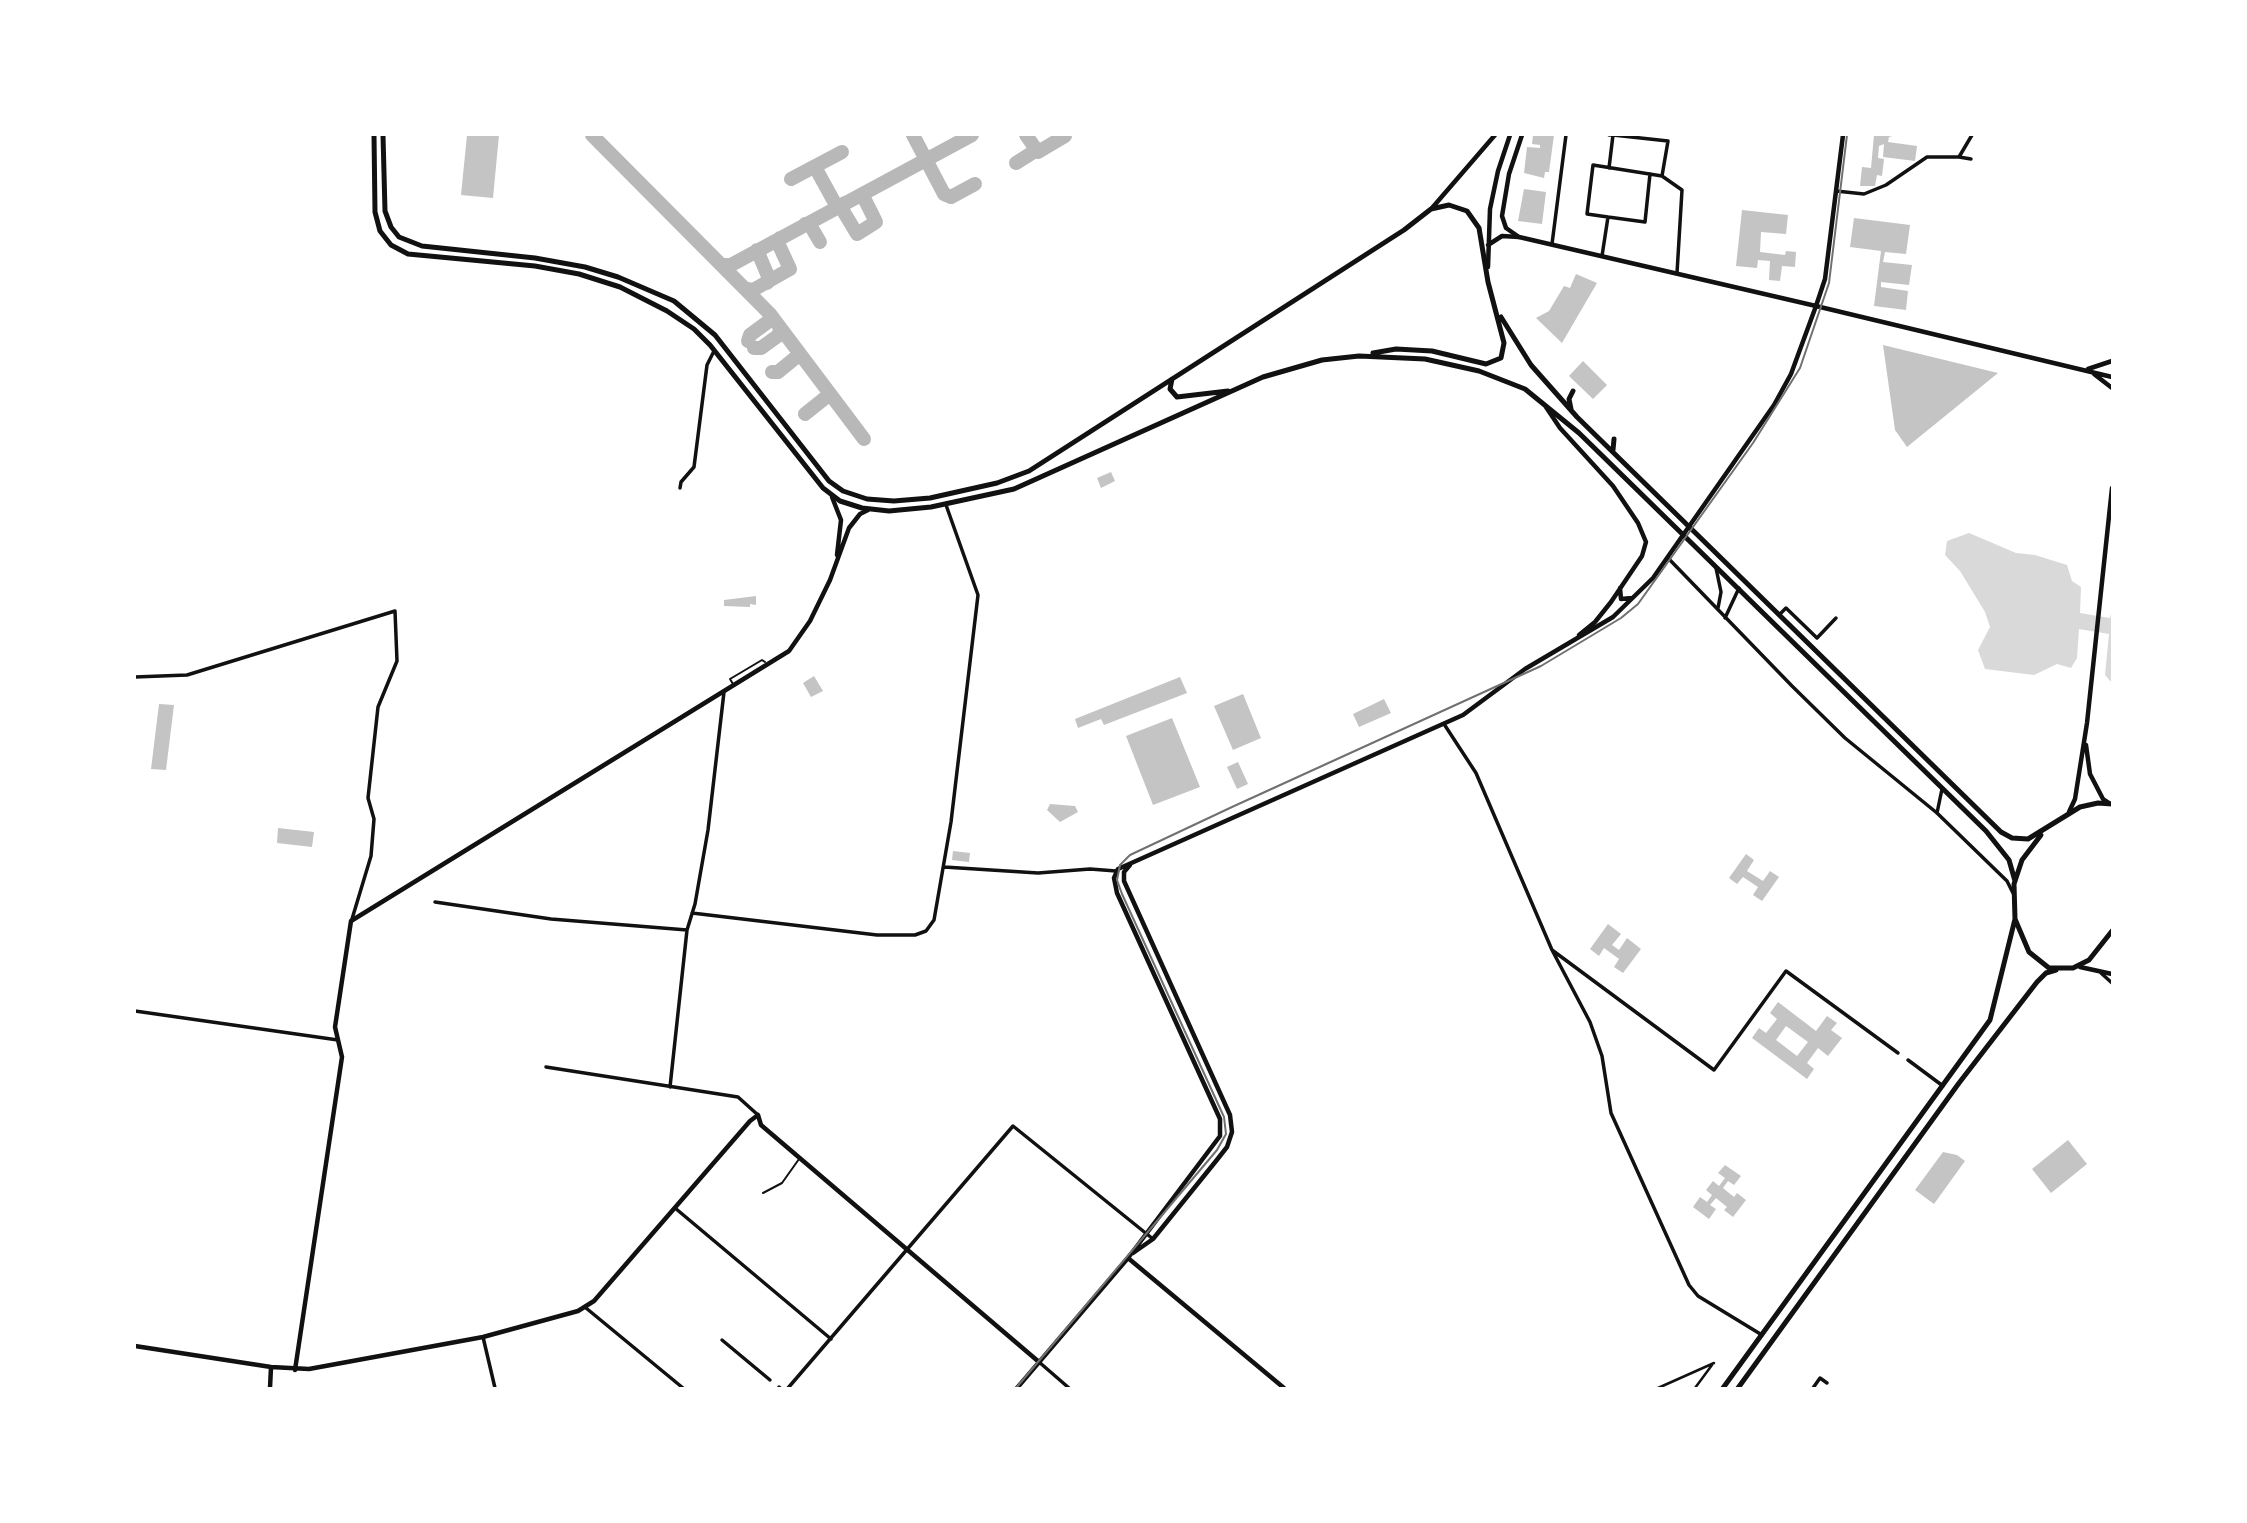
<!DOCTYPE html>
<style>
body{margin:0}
#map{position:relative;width:2247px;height:1523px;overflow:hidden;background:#fff;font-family:"PT Serif",serif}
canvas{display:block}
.frame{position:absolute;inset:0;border:136px solid #fff;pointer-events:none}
</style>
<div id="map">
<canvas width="2247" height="1523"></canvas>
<div class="frame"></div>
</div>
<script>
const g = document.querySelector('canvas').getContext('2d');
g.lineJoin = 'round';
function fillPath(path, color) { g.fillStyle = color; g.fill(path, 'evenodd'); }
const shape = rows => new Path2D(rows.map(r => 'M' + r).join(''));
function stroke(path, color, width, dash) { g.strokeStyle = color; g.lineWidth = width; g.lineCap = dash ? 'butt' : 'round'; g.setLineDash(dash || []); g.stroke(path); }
const water = shape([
 [1969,533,2016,553,2035,555,2067,565,2072,581,2081,587,2080,613,2110,618,2112,608,2112,683,2105,675,2109,634,2079,629,2077,658,2071,668,2057,664,2034,675,1985,669,1978,650,1990,627,1985,612,1960,571,1945,555,1947,541]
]);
const taxiway = shape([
 [592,135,770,314,864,439],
 [913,135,944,194,951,197,975,184],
 [1026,135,1038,152,1065,136],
 [1016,163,1035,151],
 [815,167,837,207],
 [791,179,842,152],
 [845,203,842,209,857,234,876,222,864,198,866,192],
 [805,224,810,225,820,242],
 [757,250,768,276,767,283],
 [723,265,731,265,972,135],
 [747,289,753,290,790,269,778,243,780,238],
 [748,341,750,335,769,321,770,314],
 [754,348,761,348,779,335,780,327],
 [772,372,778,372,800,354],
 [805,414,830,394]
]);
const building = shape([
 [467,135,499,135,493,198,461,195],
 [1533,135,1554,135,1549,172,1545,172,1544,178,1524,173,1527,147,1540,148,1540,145,1532,144],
 [1874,135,1896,135,1889,137,1888,142,1917,146,1915,161,1883,157,1884,144,1879,146,1878,158,1884,159,1882,176,1877,175,1875,186,1860,186,1862,167,1871,168],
 [1524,189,1546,192,1542,224,1518,221],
 [1742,210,1788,215,1786,234,1761,232,1760,252,1785,255,1786,251,1796,252,1795,267,1782,266,1780,281,1769,280,1770,261,1758,260,1757,268,1736,266],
 [1854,218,1910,225,1906,254,1885,252,1883,262,1912,265,1909,285,1881,282,1881,287,1908,291,1906,310,1874,306,1881,251,1850,247],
 [1576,274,1597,283,1562,343,1536,318,1549,311,1564,286,1570,288],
 [1883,345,1998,373,1907,447,1895,430],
 [1583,361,1607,385,1593,399,1569,376],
 [1111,472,1115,481,1101,488,1097,478],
 [756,596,756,605,750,604,750,607,724,606,724,600],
 [814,676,823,691,811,697,803,683],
 [1180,677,1187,693,1104,725,1101,719,1078,728,1075,719],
 [1243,694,1261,738,1233,750,1214,706],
 [1384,699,1391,713,1359,727,1353,714],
 [159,704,174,705,166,770,151,769],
 [1172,718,1200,787,1153,805,1126,736],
 [1238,762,1248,784,1237,789,1227,767],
 [1050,804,1075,806,1078,812,1060,822,1047,810],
 [278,828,314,832,312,847,277,843],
 [953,851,970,853,969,862,952,860],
 [1746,854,1754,860,1747,871,1763,881,1770,871,1779,877,1762,901,1753,895,1758,887,1743,877,1737,884,1729,878],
 [1608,924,1621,934,1612,945,1619,950,1627,938,1641,949,1623,973,1614,967,1619,959,1604,948,1599,956,1590,949],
 [1778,1002,1816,1031,1827,1016,1837,1023,1831,1030,1842,1038,1828,1056,1818,1048,1807,1063,1814,1069,1807,1079,1752,1038,1759,1028,1766,1033,1777,1019,1770,1013],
 [1786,1026,1808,1042,1797,1056,1776,1040],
 [2068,1140,2087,1164,2051,1193,2032,1169],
 [1943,1152,1957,1155,1965,1161,1934,1204,1915,1190],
 [1725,1165,1741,1176,1734,1185,1728,1181,1723,1188,1734,1197,1737,1193,1746,1200,1733,1217,1724,1210,1727,1207,1716,1198,1710,1205,1716,1209,1709,1219,1693,1207,1700,1197,1707,1202,1712,1195,1706,1190,1713,1181,1719,1186,1725,1178,1718,1173]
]);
const service = shape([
 [733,684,730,679,762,660,765,662],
 [763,1193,782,1183,799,1159]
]);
const pedestrian = shape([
 [1658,1388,1714,1363],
 [1695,1388,1712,1365]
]);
const minor = shape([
 [1613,135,1668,141,1662,176],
 [1959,157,1971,159],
 [1609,168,1613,135,1609,135],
 [1836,191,1864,194,1886,185,1927,157,1959,157,1972,135],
 [1608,217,1645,222,1650,174],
 [1552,244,1566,135],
 [1602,256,1608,217,1587,214,1593,165,1662,176,1682,190,1677,273],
 [680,488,681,482,694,467,707,365,714,351],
 [1668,558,1792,686,1845,738,1937,813,2007,881,2013,893],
 [1716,568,1721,592,1718,608],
 [1779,615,1786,608,1817,638,1836,618],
 [1725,618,1739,588],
 [135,677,187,675,395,611,397,661,378,707,368,798,374,819,371,856,352,919],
 [1444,724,1476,773,1552,950,1590,1022,1602,1056,1611,1113,1689,1285,1698,1296,1762,1335],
 [1937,813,1942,789],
 [944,867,1038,873,1090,869,1116,871],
 [435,902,551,919,687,930],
 [692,913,877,935,915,935,926,931,934,920,951,822,978,595,946,505],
 [1552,950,1714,1070,1786,971,1898,1053],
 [2101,973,2112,983],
 [135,1011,338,1040],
 [1908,1060,1943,1086],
 [546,1067,738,1097,758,1115],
 [670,1087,687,930,695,904,708,830,724,692],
 [675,1208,831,1339],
 [586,1308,683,1388],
 [483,1337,495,1388],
 [722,1340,770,1380],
 [1039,1362,1069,1388],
 [779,1387,780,1388],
 [788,1388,1013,1126,1153,1239],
 [1813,1388,1820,1378,1827,1383]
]);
const tertiary = shape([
 [1522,135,1509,174,1502,216,1506,228,1519,237,1816,306,1825,279,1843,135],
 [832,497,841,520,837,555],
 [135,1346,271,1367,309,1369,483,1337,578,1311,594,1301,750,1121,758,1115,761,1125,1039,1362],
 [295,1370,342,1057,335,1027,351,921,789,651,810,621,830,580,849,528,860,514,868,510],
 [270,1388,271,1367]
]);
const secondary = shape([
 [1432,208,1495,135],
 [1488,245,1502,236,1519,237],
 [1488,267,1490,209,1498,171,1510,135],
 [2088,369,2112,361],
 [2094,374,2112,388],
 [1546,407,1560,428,1613,486,1638,523,1646,542,1642,556,1611,602,1595,622,1579,635],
 [1620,588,1621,599,1632,598],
 [2086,745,2090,774,2103,799,2109,803],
 [2069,812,2075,799,2087,723,2112,488],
 [1130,865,1124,872,1124,881,1230,1115,1232,1132,1227,1147,1216,1161,1153,1239,1133,1253],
 [2080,967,2112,974],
 [1128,1258,1284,1388],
 [1017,1388,1128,1258,1220,1136,1220,1119,1117,893,1114,878,1118,869,1463,715,1525,669,1613,617,1653,578,1774,405,1791,374,1816,306,2112,377]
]);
const primary = shape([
 [374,135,375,212,380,231,391,245,408,254,535,266,579,274,620,287,667,311,694,329,710,345,823,488,840,501,862,508,889,511,931,507,1014,489,1263,377,1322,360,1359,356,1425,359,1479,371,1525,389,1579,433,1986,831,2009,860,2015,881],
 [383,135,385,211,391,227,399,237,422,246,535,258,585,267,618,277,674,301,715,335,829,481,843,491,867,499,894,501,930,498,997,483,1029,471,1404,230,1431,209,1449,205,1467,211,1479,228,1488,282,1504,343,1501,358,1486,364,1432,351,1396,349,1373,353],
 [1501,317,1531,365,1577,417,2001,832,2012,838,2028,839,2080,807,2098,803,2112,804],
 [1172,379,1170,389,1177,397,1228,391],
 [1571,409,1569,399,1573,391],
 [1613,450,1614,439],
 [2041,835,2022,860,2014,884,2015,919,2029,952,2049,968,2073,968,2089,960,2112,931],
 [1723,1388,1990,1020,2015,919],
 [1738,1388,1959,1083,2037,982,2046,973,2056,970]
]);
const tram = shape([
 [1016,1388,1217,1150,1226,1134,1224,1117,1122,894,1117,880,1120,865,1130,855,1232,807,1541,666,1621,618,1638,604,1753,443,1800,368,1829,283,1847,135]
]);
fillPath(water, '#d9d9d9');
stroke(taxiway, '#b8b8b8', 14);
fillPath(building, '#c4c4c4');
stroke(service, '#111', 2);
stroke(pedestrian, '#111', 2.5);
stroke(minor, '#111', 3.5);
stroke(tertiary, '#111', 4.5);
stroke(secondary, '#111', 4.5);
stroke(primary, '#111', 5);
stroke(tram, '#707070', 2);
</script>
